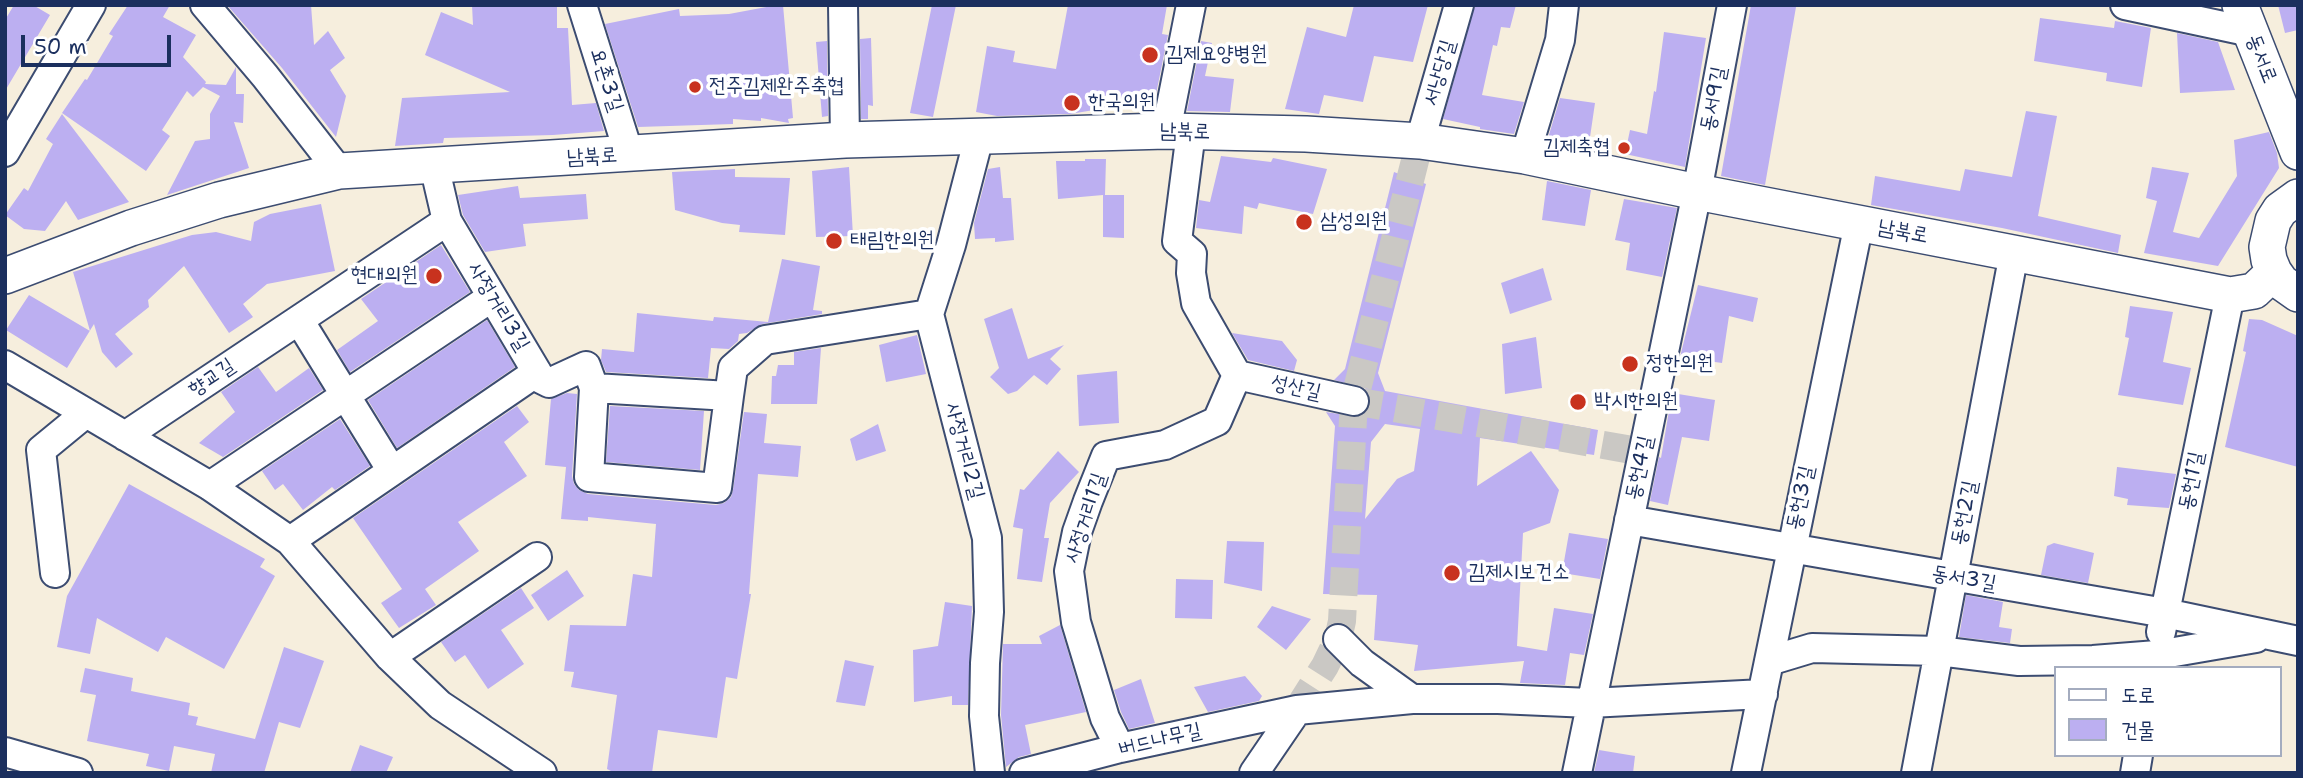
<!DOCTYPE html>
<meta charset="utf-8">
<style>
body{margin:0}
#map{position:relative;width:2303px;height:778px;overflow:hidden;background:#f6eedd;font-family:"Shantell Sans","Poor Story",sans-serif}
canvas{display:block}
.frame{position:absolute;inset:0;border:7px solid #1b2f5e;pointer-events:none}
.legend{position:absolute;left:2054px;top:666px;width:228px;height:91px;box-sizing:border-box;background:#fff;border:2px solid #a4acbf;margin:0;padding:9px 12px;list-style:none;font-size:21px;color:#1b2f5e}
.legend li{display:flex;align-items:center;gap:14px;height:35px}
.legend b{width:35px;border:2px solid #a4acbf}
.scale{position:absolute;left:21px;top:35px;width:150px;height:32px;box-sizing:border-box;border:4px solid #1b2f5e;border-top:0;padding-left:9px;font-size:21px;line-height:24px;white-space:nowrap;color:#1b2f5e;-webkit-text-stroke:5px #fff;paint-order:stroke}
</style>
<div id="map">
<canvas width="2303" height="778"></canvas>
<div class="frame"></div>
<ul class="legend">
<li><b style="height:9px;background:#fff"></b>도로</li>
<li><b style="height:19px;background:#bcaff1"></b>건물</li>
</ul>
<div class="scale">50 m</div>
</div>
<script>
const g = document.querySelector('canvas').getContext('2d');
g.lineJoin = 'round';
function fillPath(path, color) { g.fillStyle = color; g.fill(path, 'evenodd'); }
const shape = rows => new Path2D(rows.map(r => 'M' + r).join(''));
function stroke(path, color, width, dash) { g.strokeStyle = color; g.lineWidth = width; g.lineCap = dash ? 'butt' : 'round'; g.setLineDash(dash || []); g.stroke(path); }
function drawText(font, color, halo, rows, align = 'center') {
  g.font = font + ' "Shantell Sans","Poor Story",sans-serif'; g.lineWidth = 7; g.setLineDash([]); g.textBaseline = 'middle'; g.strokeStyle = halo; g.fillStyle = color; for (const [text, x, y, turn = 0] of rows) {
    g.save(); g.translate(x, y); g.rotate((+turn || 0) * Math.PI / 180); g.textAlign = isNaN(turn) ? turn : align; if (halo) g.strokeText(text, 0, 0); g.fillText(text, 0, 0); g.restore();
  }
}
const building = shape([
 [14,5,33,5,50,15,5,91,5,20],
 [128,5,170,5,163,17,196,35,183,57,206,82,205,84,226,85,236,67,236,94,244,94,243,123,234,122,249,168,167,195,195,141,210,139,210,114,220,96,203,87,193,97,187,91,162,130,170,136,146,171,62,113,85,79,87,80,113,36,109,34],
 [227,5,311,5,314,45,328,31,345,58,330,70,346,96,336,137,282,68],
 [472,5,557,5,557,28,568,28,572,105,596,103,604,131,553,135,444,138,443,143,395,146,402,98,510,92,425,55,441,12,473,25],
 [777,5,783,5,793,118,788,119,789,123,761,118,761,121,733,119,733,124,638,127,605,24,679,9,680,16,729,14],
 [932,5,956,5,933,117,910,113],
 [1068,5,1167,5,1162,34,1168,35,1155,99,1112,108,1112,107,1070,114,997,116,976,112,987,46,1015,51,1013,62,1056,69],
 [1354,5,1428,5,1413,62,1374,56,1363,102,1324,95,1319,114,1285,109,1307,27,1346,37],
 [1475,5,1516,5,1510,28,1501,27,1497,46,1493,45,1482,95,1524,102,1514,134,1480,129,1480,127,1443,119],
 [1751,5,1796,7,1765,185,1721,176],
 [2278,5,2298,5,2298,30,2285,33],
 [2040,18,2114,28,2115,21,2151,28,2142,87,2106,81,2107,73,2034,61],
 [1664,32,1706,38,1685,167,1625,154,1630,130,1647,134,1654,91,1656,92],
 [2177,33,2218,42,2235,90,2180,93],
 [871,38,873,106,868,105,868,119,861,119,860,39],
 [827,41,828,116,822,117,816,42],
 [1201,41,1212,43,1205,76,1234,79,1230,112,1187,111],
 [1560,98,1595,103,1589,144,1548,138],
 [2026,111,2057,116,2038,216,2121,235,2118,253,2002,228,1871,205,1875,176,1960,191,1965,169,2012,177],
 [62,114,129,202,78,220,66,201,45,231,24,229,5,215,24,188,28,191,53,144,46,139],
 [2269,132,2277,153,2279,168,2218,266,2144,253,2157,201,2146,198,2152,167,2189,173,2173,232,2199,238,2237,176,2234,140],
 [1221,156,1271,162,1273,158,1327,169,1313,214,1259,203,1257,209,1244,206,1242,234,1196,228,1199,200,1210,202],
 [1085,159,1106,159,1105,195,1124,195,1124,238,1103,237,1103,195,1058,199,1056,161,1085,161],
 [849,167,853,236,816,237,812,171],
 [1000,167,1003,198,1011,198,1014,240,995,242,995,238,975,239,974,223,988,169],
 [735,169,735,177,790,178,785,235,739,232,740,225,722,223,675,210,672,172],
 [1394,172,1426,184,1378,373,1385,391,1598,430,1594,455,1480,438,1477,486,1531,451,1559,490,1550,523,1523,533,1517,646,1547,651,1554,608,1593,614,1584,655,1570,653,1565,685,1520,683,1524,661,1414,671,1418,645,1374,640,1377,595,1323,594,1335,426,1326,412,1358,417,1366,413,1370,405,1370,395,1365,388,1334,380,1345,369],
 [1385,424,1420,429,1414,471,1397,479,1365,519,1371,442],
 [1547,181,1591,190,1585,226,1542,220],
 [518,186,520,198,586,194,588,219,523,224,526,246,485,252,463,215,458,195],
 [1624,199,1677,208,1662,277,1626,270,1630,243,1615,240],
 [321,204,335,271,267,284,243,304,253,317,229,333,184,266,148,300,149,307,115,334,133,354,116,368,102,352,94,324,67,368,6,330,29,295,90,331,73,272,192,235,216,232,251,241,254,222,270,214],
 [441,245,470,292,350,372,337,350,378,321,361,299],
 [782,259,820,266,813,310,822,311,822,314,762,324,747,333,739,334,738,341,729,349,711,348,708,378,606,372,601,360,602,349,634,352,637,313,713,321,714,317,768,322],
 [1543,268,1552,300,1510,314,1501,283],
 [1698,285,1758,298,1753,322,1729,316,1722,363,1680,357],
 [2130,306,2173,312,2163,362,2191,368,2183,405,2118,395,2129,338,2125,337],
 [1012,308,1028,359,1064,345,1050,359,1061,369,1047,385,1034,375,1017,391,1008,394,990,377,999,368,984,319],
 [2249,319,2262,320,2298,336,2298,467,2225,447,2246,352,2243,351],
 [487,320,515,367,397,448,368,400],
 [1232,333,1282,341,1297,360,1294,371,1248,360],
 [917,335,926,374,886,382,879,345],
 [1536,337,1542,388,1505,394,1502,344],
 [821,348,817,404,771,404,772,376,776,376,778,365,794,365,794,352],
 [258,367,276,392,309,368,323,390,223,457,199,443,235,412,221,392],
 [1117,371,1119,423,1079,426,1077,375],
 [567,393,577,394,572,476,574,484,579,490,588,494,716,505,724,503,731,497,733,490,744,412,767,414,764,443,801,446,798,477,758,474,749,594,751,594,737,679,726,677,717,738,658,730,652,773,615,773,607,769,617,695,571,687,574,672,564,671,570,625,626,626,633,574,652,577,656,524,588,517,588,521,561,519,566,467,545,465,551,399],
 [1672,393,1715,400,1709,441,1682,437,1668,505,1650,501,1659,457,1661,458],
 [517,406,529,422,504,442,527,476,458,522,479,551,425,589,436,605,399,628,381,603,402,589,353,518],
 [610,406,704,411,700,470,606,462],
 [340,419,370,466,335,490,332,487,303,510,283,484,275,490,262,471],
 [878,424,886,451,856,461,850,439],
 [1058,451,1079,472,1050,503,1044,538,1049,538,1042,582,1017,579,1023,529,1013,527,1020,489,1024,490],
 [2117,467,2176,474,2169,508,2127,505,2128,499,2114,496],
 [129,484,265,559,260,567,275,576,224,669,166,637,158,652,97,618,90,654,57,647,67,596],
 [1569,533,1608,539,1600,579,1562,573],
 [1227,541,1264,542,1262,591,1224,583],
 [2054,543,2094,553,2088,583,2041,575,2047,546],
 [567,570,584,596,548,621,531,595],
 [1176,579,1213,580,1212,619,1175,618],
 [521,588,534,608,501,630,524,664,488,689,465,655,455,662,441,642],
 [1966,595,2003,602,1999,627,2012,629,2010,643,1959,637],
 [945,602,972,606,968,705,952,705,952,696,914,702,913,650,938,646],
 [1272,606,1311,619,1286,650,1257,627],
 [1060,625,1086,712,1025,725,1031,754,1019,757,1006,767,1001,715,1003,644,1042,644,1039,636],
 [284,647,324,661,300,728,279,722,264,773,211,773,215,754,174,746,169,771,146,766,149,754,87,741,96,695,80,692,85,668,133,678,131,691,190,703,188,715,198,717,196,725,255,739],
 [845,660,874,666,865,706,836,702],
 [1245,676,1262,696,1259,701,1208,712,1194,687],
 [1141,679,1155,723,1129,729,1121,712,1114,690],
 [360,745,393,757,386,773,350,773],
 [1599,750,1635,756,1633,773,1594,773]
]);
const minorTunnel = shape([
 [1354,401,1643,452],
 [1297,710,1325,666,1338,639,1342,621,1354,401,1420,141]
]);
const minor = shape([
 [205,5,265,76,339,171],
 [582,5,629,154],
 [843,5,845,140],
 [2125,5,2251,32],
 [1166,131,1191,5],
 [1191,132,1177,241,1192,254,1191,273,1196,303,1237,375],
 [979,137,951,245,929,314,987,538,989,612,985,663,984,716,990,773],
 [1420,141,1459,5],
 [5,152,91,5],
 [1525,156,1560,40,1564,5],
 [434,165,447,221,541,379,549,383,586,366,594,388],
 [299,320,392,471],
 [5,365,210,486,290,541,390,657,440,705,542,773],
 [1237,375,1354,401],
 [729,396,594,388,589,477,717,488,729,396,733,368,765,340,929,314],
 [125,436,447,221],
 [210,486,492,297],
 [1629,520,2165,613,2298,641],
 [290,541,537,372],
 [55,573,41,450,86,413],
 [2161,632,2230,295],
 [1338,639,1362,663,1412,699],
 [390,657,537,557],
 [1769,661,1812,648,1939,651,2019,661,2093,660,2157,655,2256,638],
 [1120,748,1105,718,1076,622,1069,571,1077,532,1088,501,1106,456,1165,445,1217,421,1237,375],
 [5,752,78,773],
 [1024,773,1120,748,1297,710,1412,699,1498,699,1590,703,1763,694],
 [1254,773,1297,710],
 [1577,773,1697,192,1732,5],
 [1746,773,1859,223],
 [1916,773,2014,253],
 [2135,773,2138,755]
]);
const major = shape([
 [2240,5,2298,152],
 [2298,197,2280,210,2273,221,2267,247,2269,260,2274,272,2281,282,2298,294],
 [5,276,131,228,219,200,339,171,845,140,1166,131,1306,134,1420,141,1525,156,1697,192,2230,295,2254,291,2274,272]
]);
const markers = [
 [1150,55,9,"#c8321e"],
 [695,87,7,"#c8321e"],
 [1072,103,9,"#c8321e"],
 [1624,148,7,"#c8321e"],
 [1304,222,9,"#c8321e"],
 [834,241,9,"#c8321e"],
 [434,276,9,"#c8321e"],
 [1630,364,9,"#c8321e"],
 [1578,402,9,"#c8321e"],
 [1452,573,9,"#c8321e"]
];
const poiNames = [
 ["김제요양병원",1166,55],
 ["전주김제완주축협",709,87],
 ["한국의원",1088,103],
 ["김제축협",1610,148,"right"],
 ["삼성의원",1320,222],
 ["태림한의원",850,241],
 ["현대의원",418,276,"right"],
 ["정한의원",1646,364],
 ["박시한의원",1594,402],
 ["김제시보건소",1468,573]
];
const streetNames = [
 ["동서로",2261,59,69],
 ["서낭당길",1440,73,-74],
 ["요촌3길",606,80,72],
 ["동서9길",1714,99,-79],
 ["남북로",1185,132,1],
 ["남북로",592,157,-3],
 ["남북로",1903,232,11],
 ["사정거리3길",498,307,59],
 ["향교길",212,378,-34],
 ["성산길",1296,388,13],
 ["사정거리2길",964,451,75],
 ["동헌4길",1640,468,-78],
 ["동헌1길",2192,481,-79],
 ["동헌3길",1801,498,-78],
 ["동헌2길",1965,513,-79],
 ["사정거리1길",1086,518,-72],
 ["동서3길",1964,579,10],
 ["버드나무길",1160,740,-13]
];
fillPath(building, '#bcaff1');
stroke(minorTunnel, '#cac8c4', 28, [28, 14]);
stroke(minor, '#3c4c71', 32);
stroke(major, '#3c4c71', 38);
stroke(minor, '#fff', 28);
stroke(major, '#fff', 35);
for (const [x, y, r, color] of markers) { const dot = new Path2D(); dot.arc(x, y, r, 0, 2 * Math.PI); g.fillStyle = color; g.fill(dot); stroke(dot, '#fff', 2.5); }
drawText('21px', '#1b2f5e', '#fff', poiNames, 'left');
drawText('21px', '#1b2f5e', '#fff', streetNames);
</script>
